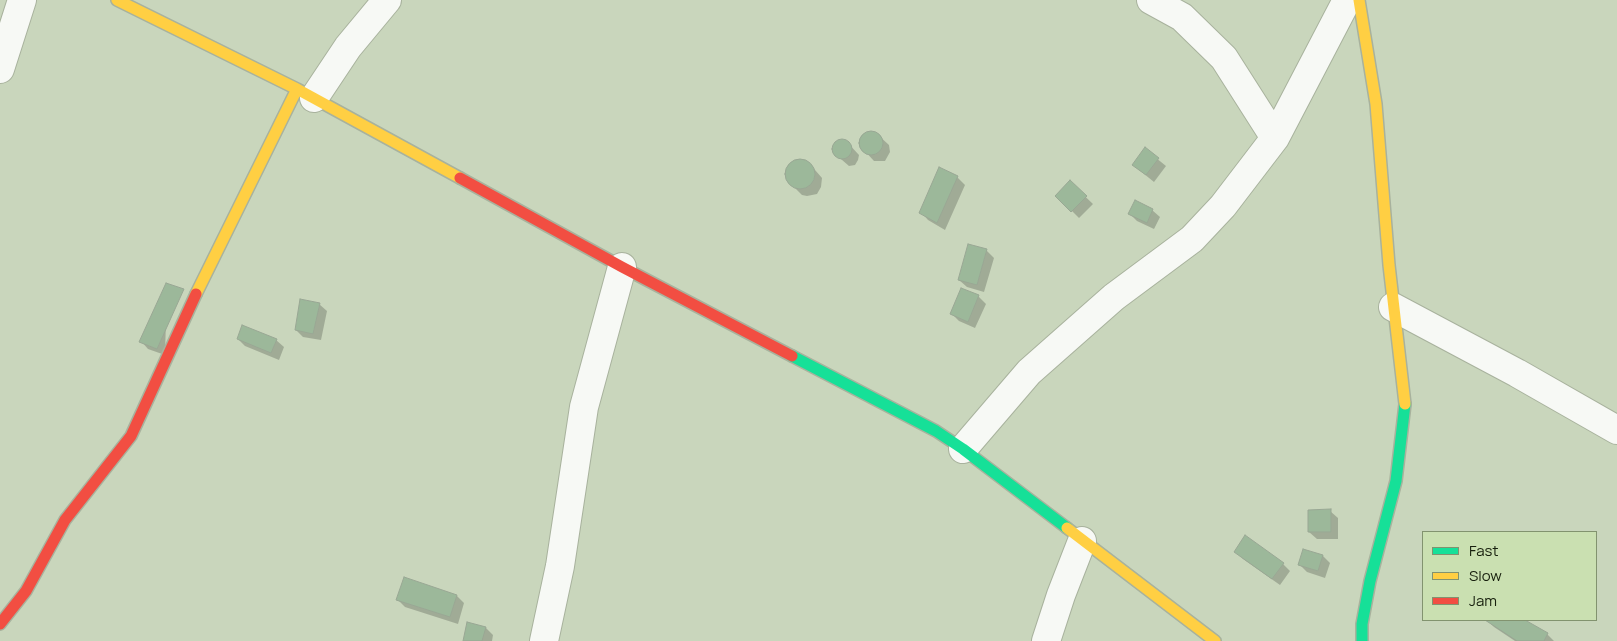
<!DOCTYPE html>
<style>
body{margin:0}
#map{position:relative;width:1617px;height:641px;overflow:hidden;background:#c9d6bc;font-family:Manrope,sans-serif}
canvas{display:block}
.legend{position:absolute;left:1422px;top:531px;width:175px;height:90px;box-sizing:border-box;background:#cae0b1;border:1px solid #82936f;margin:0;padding:6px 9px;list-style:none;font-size:15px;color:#171f0d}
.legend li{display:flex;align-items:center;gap:10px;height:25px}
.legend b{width:25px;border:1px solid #82936f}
</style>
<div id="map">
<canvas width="1617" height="641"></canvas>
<ul class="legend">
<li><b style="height:6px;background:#16e098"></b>Fast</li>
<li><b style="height:6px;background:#ffcf43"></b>Slow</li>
<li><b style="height:6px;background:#f24e42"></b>Jam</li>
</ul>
</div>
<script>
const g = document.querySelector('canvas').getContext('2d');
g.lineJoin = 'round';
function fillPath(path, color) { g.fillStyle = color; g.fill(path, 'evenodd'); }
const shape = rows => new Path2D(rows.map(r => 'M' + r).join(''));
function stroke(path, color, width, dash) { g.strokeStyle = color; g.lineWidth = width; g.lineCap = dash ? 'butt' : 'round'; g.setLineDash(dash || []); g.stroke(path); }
const shadow = shape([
 [872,132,876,133,889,145,890,152,885,161,874,161,861,147,861,140,865,134],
 [846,141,859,155,858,160,855,165,849,166,834,153,834,147,837,142],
 [1145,149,1166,166,1154,182,1133,165],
 [796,160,805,161,809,163,822,178,821,187,817,194,807,196,802,195,787,180,786,176,788,166],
 [957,177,965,185,945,230,928,220,921,212],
 [1070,182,1093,204,1079,218,1057,196],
 [1152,210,1160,217,1154,229,1137,221,1130,214],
 [986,250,994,258,984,292,967,287,959,280],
 [167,284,165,355,148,349,141,341],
 [978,296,986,304,975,328,959,321,952,314],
 [319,304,327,311,321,340,303,337,296,330],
 [238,339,276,340,284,347,279,360,245,346],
 [1330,511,1338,518,1338,539,1317,539,1309,532],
 [1304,550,1323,556,1330,563,1325,578,1307,572,1300,565],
 [1236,551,1283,564,1290,571,1280,585,1243,559],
 [457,596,464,603,458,624,405,607,397,599],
 [1487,620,1523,620,1547,634,1554,641,1515,641,1494,627],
 [486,628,493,635,492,641,464,641]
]);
const building = shape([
 '859 143a12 12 0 1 1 24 0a12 12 0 1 1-24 0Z',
 '832 149a10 10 0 1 1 20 0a10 10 0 1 1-20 0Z',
 [1145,147,1159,158,1146,175,1132,165,1145,147],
 '785 174a15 15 0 1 1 30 0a15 15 0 1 1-30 0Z',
 [939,167,958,176,937,223,919,213,939,167],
 [1070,180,1087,196,1071,212,1055,196,1070,180],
 [1135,200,1153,209,1147,223,1128,214,1135,200],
 [968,244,987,249,977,285,958,280,968,244],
 [166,283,184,289,157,349,139,342,166,283],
 [961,288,979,295,968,322,950,314,961,288],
 [300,299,320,303,313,334,295,330,300,299],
 [242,325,277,339,271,353,237,339,242,325],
 [1331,509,1331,532,1308,532,1308,510,1331,509],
 [1245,535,1284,563,1272,579,1234,552,1245,535],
 [1303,549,1323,555,1318,571,1298,565,1303,549],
 [404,577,457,595,450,617,396,600,404,577],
 [1485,620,1525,620,1548,633,1544,641,1517,641,1485,620],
 [467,622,486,627,482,641,463,641,467,622]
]);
const street = shape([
 [1151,0,1182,17,1224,58,1275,138],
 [0,69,22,0],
 [314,98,348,47,387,0],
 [1393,307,1517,373,1617,430],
 [963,449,1029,372,1114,297,1192,239,1223,206,1275,138,1347,0],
 [544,641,560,566,584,407,622,267],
 [1046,641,1061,595,1082,541]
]);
const fast = shape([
 [792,356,936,431,963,449,1067,528],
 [1362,641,1362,624,1370,581,1396,481,1405,404]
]);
const slow = shape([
 [117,0,297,89,460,178],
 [1359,0,1376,104,1389,265,1405,404],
 [196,294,297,89],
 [1067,528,1215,641]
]);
const jam = shape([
 [460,178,622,267,792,356],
 [0,624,26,591,65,520,131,436,196,294]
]);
fillPath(shadow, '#0003');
fillPath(building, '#9cb89a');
stroke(building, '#99a794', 1);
stroke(street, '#a8b29d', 30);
stroke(fast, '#a8b29d', 14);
stroke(slow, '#a8b29d', 14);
stroke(jam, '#a8b29d', 14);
stroke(street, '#f7f9f5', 28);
stroke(fast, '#16e098', 11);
stroke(slow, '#ffcf43', 11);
stroke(jam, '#f24e42', 11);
</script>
